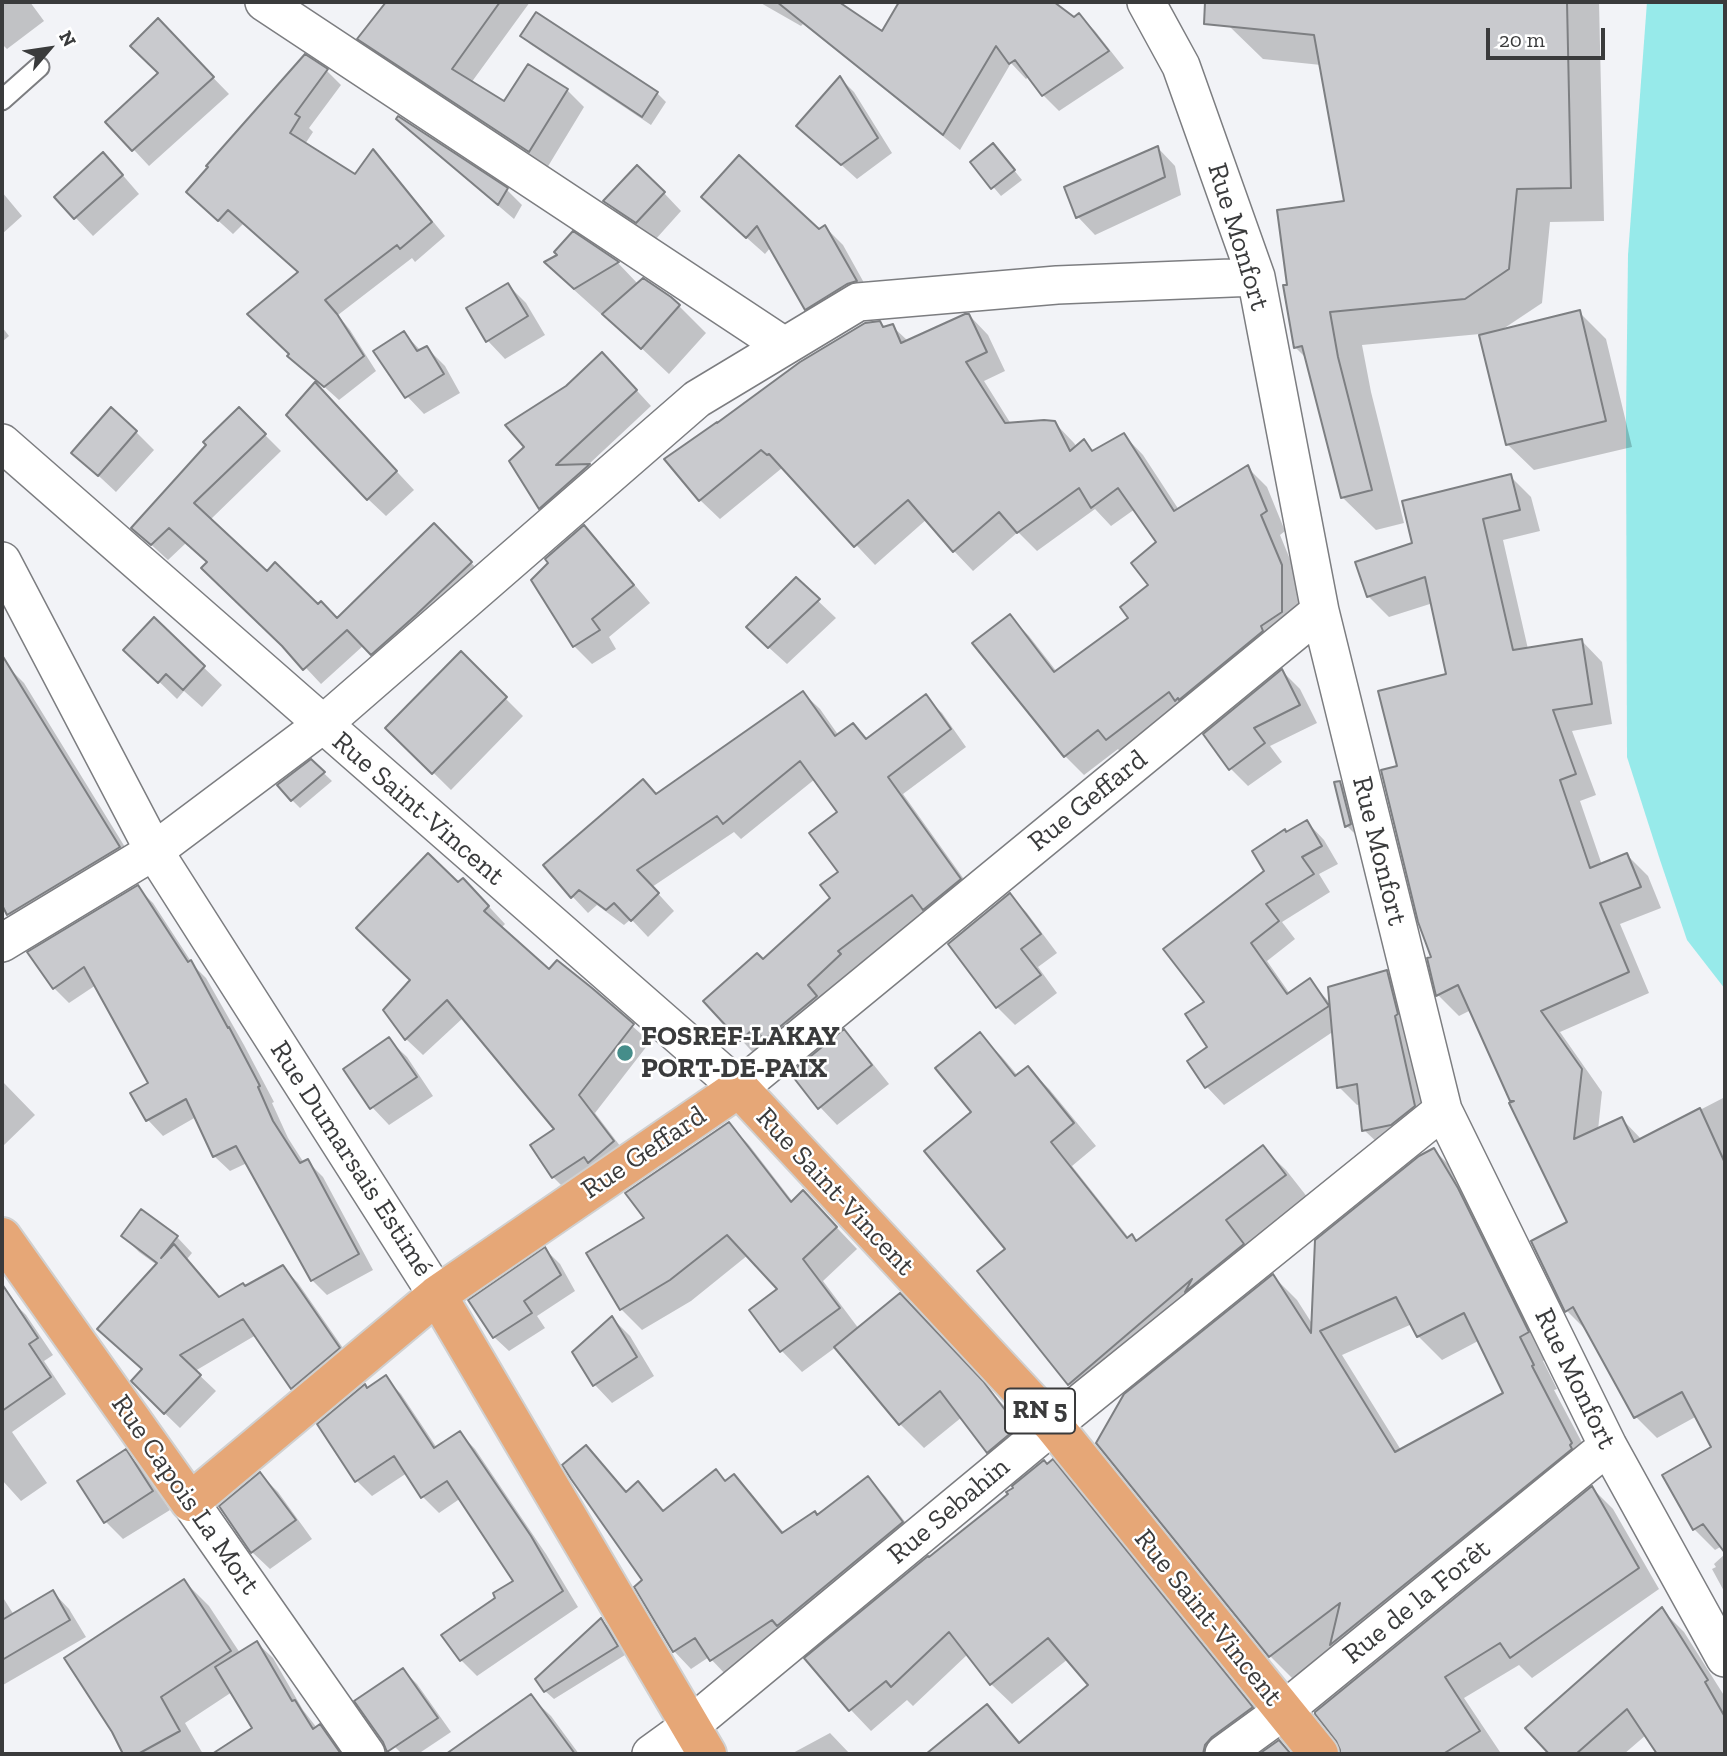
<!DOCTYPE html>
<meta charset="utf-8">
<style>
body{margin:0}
#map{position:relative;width:1727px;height:1756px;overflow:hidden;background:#f2f3f7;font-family:"Zilla Slab",serif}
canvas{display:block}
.frame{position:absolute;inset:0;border:4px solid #3a3b3c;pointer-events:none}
.north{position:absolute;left:14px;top:14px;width:70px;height:70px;-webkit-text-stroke:5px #fff;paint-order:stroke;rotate:61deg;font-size:19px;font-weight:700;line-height:28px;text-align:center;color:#3a3b3c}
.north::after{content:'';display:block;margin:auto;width:24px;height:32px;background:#3a3b3c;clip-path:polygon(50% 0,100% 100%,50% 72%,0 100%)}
.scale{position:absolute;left:1486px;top:28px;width:119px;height:32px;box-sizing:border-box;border:4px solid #3a3b3c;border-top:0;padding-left:9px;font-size:21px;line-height:24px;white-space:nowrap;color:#3a3b3c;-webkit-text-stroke:5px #fff;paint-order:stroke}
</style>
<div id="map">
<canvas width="1727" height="1756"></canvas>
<div class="frame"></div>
<div class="north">N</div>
<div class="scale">20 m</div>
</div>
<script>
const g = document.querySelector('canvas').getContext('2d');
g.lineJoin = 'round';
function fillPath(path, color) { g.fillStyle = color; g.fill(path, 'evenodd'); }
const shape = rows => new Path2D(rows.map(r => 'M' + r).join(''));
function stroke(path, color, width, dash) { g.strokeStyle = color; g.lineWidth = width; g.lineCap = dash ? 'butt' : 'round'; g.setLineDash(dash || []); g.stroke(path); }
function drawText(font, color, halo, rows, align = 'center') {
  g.font = font + ' "Zilla Slab",serif'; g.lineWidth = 5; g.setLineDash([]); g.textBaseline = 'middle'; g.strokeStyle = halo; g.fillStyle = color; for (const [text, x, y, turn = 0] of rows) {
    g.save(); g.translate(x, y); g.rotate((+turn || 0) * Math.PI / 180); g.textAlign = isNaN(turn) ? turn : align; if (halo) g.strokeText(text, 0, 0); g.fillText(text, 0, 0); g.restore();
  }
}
const water = shape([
 [1647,2,1725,2,1725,989,1687,940,1660,860,1627,757,1626,419,1628,255]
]);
const shadow = shape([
 [2,2,30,2,44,21,7,49,2,44],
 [389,2,418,2,432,13,440,2,530,2,471,83,505,104,567,90,584,107,547,168,377,55,360,38],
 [759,2,837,2,883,34,901,2,1052,2,1074,19,1079,15,1095,31,1124,68,1059,111,1043,95,1029,76,1026,79,1011,63,960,150,803,24,801,26],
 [1233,2,1599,2,1604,221,1550,222,1542,303,1500,331,1579,312,1606,339,1632,447,1534,470,1507,444,1480,334,1362,345,1371,392,1404,523,1376,530,1342,497,1307,359,1295,347,1289,286,1346,202,1321,65,1263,59,1229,26],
 [536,14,657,93,666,102,651,125,530,44,522,36],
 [158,21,229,94,149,166,108,122,161,73],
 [306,57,327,71,341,85,309,128,313,132,305,144,356,176,374,152,387,166,445,236,415,262,412,258,338,315,350,330,376,371,339,400,290,356,299,273,244,223,233,234,202,206],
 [840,78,854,92,892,153,857,179,798,126],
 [414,134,507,190,522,205,514,219],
 [1158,148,1175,166,1181,195,1095,235,1078,217],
 [1001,154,1022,180,1001,196,972,162],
 [120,172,139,194,93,236,56,197],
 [2,192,22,216,2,234],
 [664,193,681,211,655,240,623,219,606,201],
 [721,215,818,231,825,227,843,245,873,299,824,326,806,309,771,247,765,254],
 [573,234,618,263,638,284,679,306,706,333,669,374,604,313,602,315,573,289,547,263,559,255],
 [508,285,526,303,545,335,505,359,488,341],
 [969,315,988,335,1005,371,984,381,1011,424,1055,423,1074,443,1077,447,1084,441,1094,452,1124,435,1143,455,1179,510,1248,468,1267,487,1285,531,1280,535,1301,586,1301,631,1127,759,1118,749,1084,775,1065,756,1010,617,1029,636,1057,672,1130,618,1151,585,1159,543,1135,509,1111,526,1095,509,1037,551,1018,532,973,571,954,551,927,519,875,565,789,473,782,468,720,519,700,500,879,323,885,328,892,326,908,341],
 [2,327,9,336,2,342],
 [404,333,421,351,427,348,445,366,460,393,424,414,407,396],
 [618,370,651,406,588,465,604,481,556,523,540,508,511,461],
 [332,402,414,490,386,516,368,499],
 [239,409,281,451,210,520,267,573,338,619,434,525,487,579,388,669,364,645,321,684,208,563,186,543,168,560,133,528],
 [136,432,154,450,116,492,73,452],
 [1510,476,1531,497,1540,531,1503,540,1528,649,1581,640,1602,662,1612,724,1572,731,1596,795,1580,801,1602,865,1627,855,1648,876,1661,908,1620,924,1649,993,1560,1032,1602,1092,1598,1130,1622,1119,1642,1140,1725,1097,1725,1550,1722,1546,1715,1550,1694,1529,1664,1475,1714,1448,1697,1416,1657,1438,1636,1417,1589,1333,1567,1311,1569,1223,1471,1010,1459,1016,1438,995,1399,768,1449,675,1433,603,1389,617,1368,596,1414,544],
 [584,528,601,545,650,603,609,637,616,649,592,664,574,646,533,581],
 [796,580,836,618,787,664,766,645],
 [154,620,222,685,202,707,184,691,177,699,144,667],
 [461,654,523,716,451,790,388,728],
 [7,666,24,683,136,865,26,931,9,914,2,901,2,672],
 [1282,671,1300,689,1317,723,1270,746,1282,762,1248,786,1230,768],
 [803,693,820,709,839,736,853,726,867,740,925,697,942,713,966,747,903,794,976,896,927,912,853,969,856,972,757,1057,706,1001,763,961,832,898,840,873,840,813,815,779,741,839,734,832,652,887,674,911,648,937,631,919,624,925,597,905,588,913,572,896,657,796],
 [311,761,332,781,300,808,292,800],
 [1340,783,1348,791,1358,832,1355,834,1347,826],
 [1307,822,1324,840,1338,864,1319,874,1330,892,1282,922,1295,939,1267,961,1290,994,1310,981,1331,1004,1386,972,1404,990,1432,1124,1382,1147,1364,1130,1361,1104,1357,1105,1339,1087,1334,1031,1224,1105,1207,1087,1190,1061,1210,1048,1207,1002,1267,871,1286,833],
 [458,884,480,897,505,924,501,928,550,972,591,989,650,1042,595,1113,630,1159,570,1194,553,1177,557,1129,464,1017,423,1055,406,1039,412,980],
 [138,888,153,903,194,966,206,978,244,1045,274,1102,272,1103,288,1138,304,1163,307,1161,323,1177,373,1270,327,1295,312,1280,247,1163,230,1171,214,1156,196,1117,163,1136,148,1120,133,1093,151,1083,96,985,69,1003,54,988],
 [1010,895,1027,913,1057,953,1038,967,1057,993,1015,1025,997,1007],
 [843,1032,861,1049,889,1084,837,1125,820,1107],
 [980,1034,1002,1057,1018,1076,1028,1068,1050,1090,1096,1146,1072,1166,1129,1238,1132,1237,1137,1242,1263,1148,1286,1170,1308,1198,1247,1244,1265,1267,1091,1407,1069,1384,980,1271,1007,1250,973,1113],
 [389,1040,407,1057,433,1096,389,1125,372,1107],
 [2,1081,35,1115,2,1147],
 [729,1124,749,1145,793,1202,823,1213,857,1249,823,1281,859,1329,924,1319,1006,1408,1040,1452,1012,1475,988,1452,962,1417,924,1448,900,1424,836,1347,802,1372,782,1351,752,1310,779,1289,748,1255,691,1301,642,1330,621,1309,647,1219],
 [1434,1150,1457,1173,1551,1356,1543,1361,1557,1389,1554,1390,1595,1467,1294,1680,1270,1656,1273,1276,1297,1300,1313,1325],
 [1412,1324,1418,1336,1442,1360,1480,1340,1506,1394,1401,1450,1342,1355],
 [123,1236,177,1237,192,1253,187,1259,220,1298,245,1288,283,1267,298,1283,354,1364,307,1403,292,1388,256,1335,195,1371,216,1391,180,1428,152,1401,144,1370,157,1265,139,1252],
 [545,1249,560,1264,575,1291,537,1316,545,1328,509,1351,494,1337],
 [10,1299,26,1315,53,1355,44,1361,66,1394,12,1432,47,1483,21,1501,2,1480,2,1304],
 [612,1318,630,1336,654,1376,612,1403,595,1385],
 [385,1378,401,1394,437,1448,460,1433,475,1449,546,1554,578,1607,477,1676,461,1660,444,1635,498,1598,516,1582,461,1498,439,1513,423,1497,407,1473,372,1496,357,1481,368,1389],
 [586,1447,627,1493,638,1483,665,1512,716,1471,726,1482,734,1476,751,1493,784,1533,818,1517,867,1479,885,1496,919,1540,728,1677,709,1657,691,1669,674,1651,637,1588,645,1580],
 [126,1452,143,1469,170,1510,123,1539,106,1522],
 [1053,1462,1073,1482,1272,1729,1237,1754,929,1754,987,1706,1021,1743,1091,1685,1068,1659,1012,1704,991,1684,968,1654,913,1706,907,1700,871,1731,851,1710,807,1659],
 [260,1474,278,1492,312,1539,270,1569,252,1552],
 [1592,1488,1613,1509,1659,1589,1532,1678,1519,1665,1464,1698,1500,1752,1496,1754,1342,1754,1342,1750],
 [1725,1554,1725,1593,1712,1569,1716,1567,1714,1564],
 [184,1581,209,1606,240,1653,257,1643,273,1658,303,1710,317,1728,319,1727,335,1742,343,1754,235,1754,229,1745,254,1728,232,1692,185,1723,203,1754,125,1754,113,1732],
 [53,1592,69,1609,86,1637,3,1685,2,1684,2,1596,14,1615],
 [1662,1610,1684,1632,1725,1697,1725,1754,1659,1754,1646,1735,1624,1754,1551,1754,1528,1728],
 [601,1620,610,1628,625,1655,554,1699,545,1691],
 [403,1670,417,1684,451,1732,418,1754,402,1754,394,1746],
 [530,1696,551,1716,579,1754,484,1754,472,1738],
 [830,1733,850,1754,791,1754]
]);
const building = shape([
 [386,2,500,2,452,69,504,101,528,64,568,89,529,152,357,39,386,2],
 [777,2,839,2,882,31,899,2,1054,2,1074,17,1079,13,1109,51,1042,96,1015,60,1009,64,996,46,943,135,777,2],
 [1205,2,1567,2,1571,188,1517,189,1509,269,1465,299,1330,312,1338,357,1372,490,1341,498,1302,346,1294,348,1283,285,1287,285,1277,210,1344,201,1314,35,1204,24,1205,2],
 [536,12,658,92,642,117,520,36,536,12],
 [158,18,214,77,132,151,105,122,158,73,130,46,158,18],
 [305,54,328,69,295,114,300,117,290,133,355,174,373,149,432,222,400,249,397,245,325,300,337,314,364,356,324,387,287,356,289,354,247,314,298,272,228,210,218,221,186,192,208,167,206,166,305,54],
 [840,76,878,138,841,165,796,126,840,76],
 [398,116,508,188,498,205,396,119,398,116],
 [993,143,1015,170,991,189,970,162,993,143],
 [1158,146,1165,177,1076,218,1064,187,1158,146],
 [103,152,123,175,74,219,54,197,103,152],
 [739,155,819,229,825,225,857,281,847,284,805,310,757,226,746,238,701,197,739,155],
 [637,165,665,192,636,223,603,201,637,165],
 [573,231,619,262,574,289,544,262,557,255,554,252,573,231],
 [643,278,671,297,680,305,641,349,602,314,643,278],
 [508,283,528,316,486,342,466,308,508,283],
 [1580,310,1606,421,1506,445,1479,335,1580,310],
 [965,314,969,314,987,352,966,362,1005,423,1044,420,1055,421,1070,451,1084,439,1092,451,1124,433,1174,511,1248,465,1267,511,1261,515,1282,565,1282,612,1261,626,1263,631,1179,700,1178,698,1175,701,1169,692,1106,740,1098,730,1064,757,972,643,1010,614,1054,672,1128,618,1120,607,1148,585,1131,563,1156,542,1118,488,1091,508,1079,488,1017,533,999,512,953,552,908,500,854,547,769,454,767,455,761,450,699,501,664,459,717,422,717,423,800,362,865,323,880,321,883,327,893,324,901,343,965,314],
 [404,331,417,351,427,346,444,374,405,398,373,351,404,331],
 [602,352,637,390,556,465,590,464,539,509,509,461,524,447,505,425,566,386,602,352],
 [315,382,397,471,367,500,286,415,315,382],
 [111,407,137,431,98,476,71,453,111,407],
 [239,407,266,434,194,503,267,571,275,562,318,604,321,601,337,618,434,523,472,562,416,615,371,655,347,630,303,670,282,646,201,568,207,562,169,528,151,545,131,528,206,445,203,442,239,407],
 [1511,474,1520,510,1483,519,1513,650,1582,639,1592,704,1553,710,1576,774,1560,780,1590,868,1627,853,1641,887,1600,903,1629,972,1541,1011,1582,1069,1574,1139,1622,1117,1634,1142,1700,1108,1725,1163,1725,1553,1703,1524,1693,1530,1662,1475,1711,1447,1682,1392,1634,1418,1573,1307,1565,1312,1531,1241,1567,1222,1509,1103,1514,1101,1510,1101,1458,985,1436,996,1427,958,1431,957,1418,922,1381,770,1397,766,1378,691,1446,674,1425,577,1367,597,1355,562,1412,543,1402,501,1511,474],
 [584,525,634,585,592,619,600,630,573,647,531,580,548,563,545,559,584,525],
 [796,577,820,599,768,648,746,627,796,577],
 [154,617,205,666,183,690,166,674,158,683,123,650,154,617],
 [461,651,507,697,432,774,385,728,461,651],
 [2,655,120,847,7,915,2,905,2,655],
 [1282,669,1300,705,1254,728,1265,743,1229,770,1203,734,1282,669],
 [803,691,835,736,853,723,866,739,926,694,951,729,888,777,961,879,923,910,912,895,838,951,841,954,808,985,817,996,764,1040,754,1028,740,1041,703,1001,757,953,763,959,830,898,820,885,838,872,809,833,837,812,800,761,723,824,717,816,637,870,659,893,631,921,614,903,606,910,579,890,571,898,543,865,643,779,656,794,803,691],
 [311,759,325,772,291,801,277,785,311,759],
 [1340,781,1351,824,1345,827,1334,782,1340,781],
 [1307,820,1322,846,1302,857,1314,874,1266,904,1279,921,1251,943,1287,994,1310,978,1329,1006,1205,1088,1187,1061,1207,1047,1185,1014,1204,1002,1163,949,1264,871,1252,851,1285,829,1286,832,1307,820],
 [428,853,458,882,463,878,489,906,484,911,549,969,557,960,592,988,634,1024,579,1095,614,1141,588,1163,584,1157,552,1178,530,1145,554,1129,447,1000,405,1040,383,1010,410,980,356,928,428,853],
 [138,885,188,962,191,960,228,1028,229,1027,260,1086,258,1087,273,1121,300,1163,308,1159,359,1254,311,1281,236,1146,213,1157,186,1099,146,1121,130,1093,148,1083,84,967,53,989,27,952,138,885],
 [1010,893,1041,934,1021,949,1041,975,996,1008,948,944,1010,893],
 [1387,970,1398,1014,1395,1016,1415,1106,1391,1125,1362,1131,1357,1084,1337,1088,1328,987,1387,970],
 [844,1029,872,1065,818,1109,790,1073,844,1029],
 [980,1032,1015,1076,1028,1066,1074,1123,1051,1142,1127,1238,1132,1234,1136,1241,1263,1145,1286,1175,1226,1220,1244,1244,1185,1292,1192,1279,1068,1385,977,1271,1005,1249,924,1151,971,1112,935,1068,980,1032],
 [389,1037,417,1077,370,1109,343,1069,389,1037],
 [729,1122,791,1202,803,1190,837,1227,803,1259,840,1308,780,1352,749,1310,777,1289,727,1235,670,1280,620,1310,586,1253,644,1218,625,1193,729,1122],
 [1434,1148,1458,1188,1529,1332,1520,1337,1534,1365,1532,1366,1572,1443,1570,1445,1572,1449,1330,1645,1340,1603,1269,1657,1096,1443,1124,1394,1273,1274,1311,1333,1315,1240,1419,1156,1434,1148],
 [1396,1297,1417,1337,1464,1313,1503,1393,1395,1452,1320,1331,1396,1297],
 [141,1209,178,1236,161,1258,174,1244,219,1297,243,1283,245,1286,283,1265,340,1348,291,1389,243,1319,180,1355,201,1375,164,1414,131,1381,142,1369,97,1329,157,1263,121,1236,141,1209],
 [545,1247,561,1275,524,1301,532,1313,493,1338,468,1300,545,1247],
 [2,1284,38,1338,29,1344,51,1377,2,1411,2,1284],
 [900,1293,983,1381,1018,1427,987,1453,940,1391,899,1425,834,1347,900,1293],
 [612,1316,637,1357,593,1386,572,1352,612,1316],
 [386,1375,434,1448,460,1431,531,1536,563,1591,460,1661,441,1635,495,1598,493,1593,513,1581,447,1481,421,1498,394,1456,355,1482,317,1424,365,1384,367,1388,386,1375],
 [586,1445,626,1492,638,1481,663,1511,716,1469,725,1481,734,1474,782,1533,815,1511,817,1515,868,1476,903,1522,777,1626,772,1620,710,1661,695,1638,673,1652,634,1587,642,1580,571,1479,562,1465,586,1445],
 [126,1449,153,1491,104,1523,77,1481,126,1449],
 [1053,1459,1253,1707,1212,1737,1205,1745,1203,1754,926,1754,987,1704,1019,1743,1088,1685,1048,1638,990,1685,949,1632,891,1687,886,1681,849,1711,804,1658,928,1556,929,1557,1008,1494,1006,1492,1013,1488,1012,1486,1044,1460,1047,1464,1053,1459],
 [260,1472,296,1520,251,1553,219,1506,260,1472],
 [1592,1486,1639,1568,1510,1658,1500,1643,1445,1677,1480,1731,1443,1754,1340,1754,1340,1750,1336,1741,1315,1714,1315,1712,1592,1486],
 [184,1579,231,1651,161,1697,180,1731,138,1754,123,1754,112,1732,64,1658,184,1579],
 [53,1590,70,1620,2,1660,2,1620,53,1590],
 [1662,1607,1708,1680,1705,1682,1725,1717,1725,1754,1657,1754,1627,1709,1576,1754,1549,1754,1525,1728,1662,1607],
 [601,1618,618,1646,544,1692,535,1679,601,1618],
 [257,1641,292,1701,295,1700,313,1729,320,1724,341,1754,212,1754,252,1728,215,1667,257,1641],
 [403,1668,438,1718,387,1752,383,1742,354,1701,403,1668],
 [531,1694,575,1754,446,1754,531,1694],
 [1279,1740,1291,1754,1259,1754,1279,1740]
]);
const lane = shape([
 [2,100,39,67]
]);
const street = shape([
 [264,2,784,346],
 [1146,2,1181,66,1256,277,1320,611,1443,1110,1608,1446,1725,1658],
 [2,443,739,1088,1320,611],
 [2,561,154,851,437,1295],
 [2,943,154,851,322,725,697,399,858,302,1057,285,1256,277],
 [190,1502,366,1754],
 [651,1754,691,1725,1053,1425,1443,1110],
 [1224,1754,1283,1711,1608,1446]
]);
const primary = shape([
 [2,1237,190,1502,437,1295,739,1088,1053,1425,1319,1754],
 [437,1295,707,1754]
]);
const markers = [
 [625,1053,9,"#458d8a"]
];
const shields = [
 [1040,1411,70]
];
const shieldNames = [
 ["RN 5",1040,1411]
];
const streetNames = [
 ["Rue Monfort",1238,237,73],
 ["Rue Geffard",1088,801,-39],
 ["Rue Saint-Vincent",418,809,41],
 ["Rue Monfort",1379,851,76],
 ["Rue Geffard",644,1153,-34],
 ["Rue Dumarsais Estimé",351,1159,57],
 ["Rue Saint-Vincent",835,1192,47],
 ["Rue Monfort",1575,1379,64],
 ["Rue Capois La Mort",185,1495,55],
 ["Rue Sebahin",949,1511,-40],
 ["Rue de la Forêt",1417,1602,-39],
 ["Rue Saint-Vincent",1208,1618,51]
];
const poiNames = [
 ["FOSREF-LAKAY",641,1037],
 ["PORT-DE-PAIX",641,1069]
];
fillPath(water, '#97eaea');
fillPath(shadow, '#0003');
fillPath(building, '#c9cace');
stroke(building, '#7d7f82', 2);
stroke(lane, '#7c7d80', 23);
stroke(street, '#7c7d80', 40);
stroke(primary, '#d0d0d0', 42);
stroke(lane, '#fff', 19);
stroke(street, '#fff', 37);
stroke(primary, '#e6a777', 38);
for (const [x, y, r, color] of markers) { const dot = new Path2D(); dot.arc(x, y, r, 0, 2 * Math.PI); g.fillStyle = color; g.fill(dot); stroke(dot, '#fff', 2.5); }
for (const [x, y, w] of shields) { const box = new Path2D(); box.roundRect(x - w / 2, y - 22.5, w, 45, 5); g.fillStyle = '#fff'; g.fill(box); stroke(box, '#3a3b3c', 2); }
drawText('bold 26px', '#3a3b3c', null, shieldNames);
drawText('28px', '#3a3b3c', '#fff', streetNames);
drawText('bold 28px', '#3a3b3c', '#fff', poiNames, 'left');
</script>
